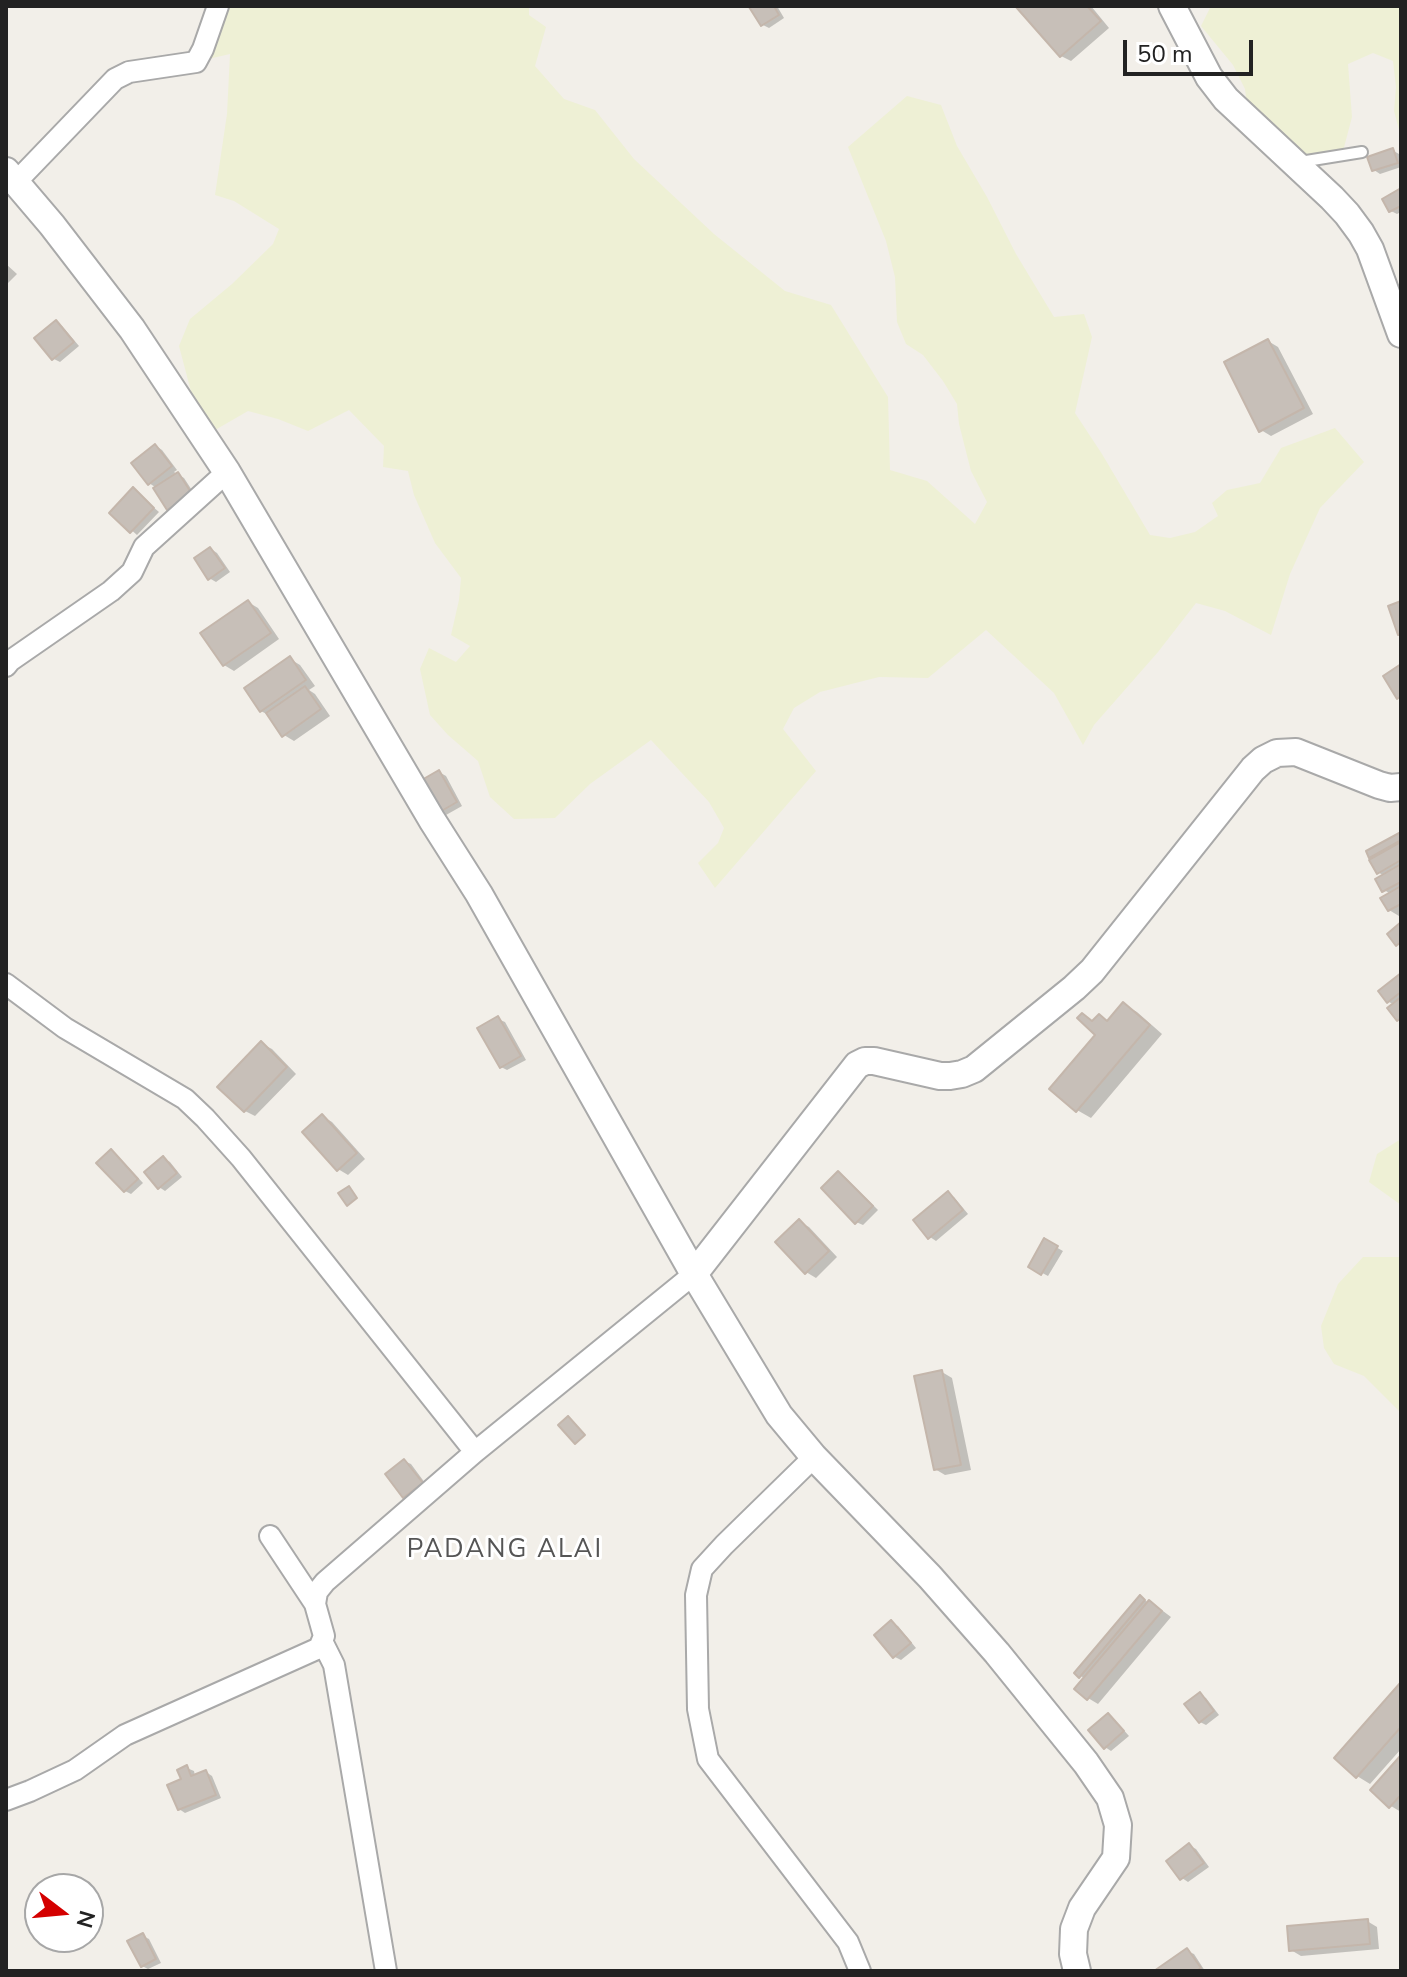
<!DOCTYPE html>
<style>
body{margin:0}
#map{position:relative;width:1407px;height:1977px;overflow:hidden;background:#f2efe9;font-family:"Nunito Sans",sans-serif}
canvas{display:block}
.frame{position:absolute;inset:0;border:8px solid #222;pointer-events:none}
.north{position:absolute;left:24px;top:1873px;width:80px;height:80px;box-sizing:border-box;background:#fff;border:2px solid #a7a7a7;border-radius:50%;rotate:106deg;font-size:22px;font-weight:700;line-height:32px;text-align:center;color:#222}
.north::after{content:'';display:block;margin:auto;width:28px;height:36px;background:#d40000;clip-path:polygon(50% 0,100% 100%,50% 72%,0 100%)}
.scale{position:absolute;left:1123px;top:40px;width:130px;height:36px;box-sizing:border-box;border:4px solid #222;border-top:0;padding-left:10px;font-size:24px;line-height:28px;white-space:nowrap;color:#222;-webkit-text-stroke:6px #fff;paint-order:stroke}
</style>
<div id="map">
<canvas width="1407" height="1977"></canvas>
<div class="frame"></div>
<div class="north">N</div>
<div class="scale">50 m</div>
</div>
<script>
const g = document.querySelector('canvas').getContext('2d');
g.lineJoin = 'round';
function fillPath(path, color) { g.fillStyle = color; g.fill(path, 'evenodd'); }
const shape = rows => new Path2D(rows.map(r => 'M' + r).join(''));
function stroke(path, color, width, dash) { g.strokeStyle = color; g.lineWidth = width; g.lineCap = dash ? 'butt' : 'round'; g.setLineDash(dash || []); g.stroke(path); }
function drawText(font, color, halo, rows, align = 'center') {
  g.font = font + ' "Nunito Sans",sans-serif'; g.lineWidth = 6; g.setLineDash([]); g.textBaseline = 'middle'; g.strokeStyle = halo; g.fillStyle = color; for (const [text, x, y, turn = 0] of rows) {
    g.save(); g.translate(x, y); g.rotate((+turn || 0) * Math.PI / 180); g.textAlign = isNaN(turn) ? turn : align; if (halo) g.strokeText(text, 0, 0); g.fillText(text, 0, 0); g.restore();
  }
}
const farmland = shape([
 [215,6,529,6,529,15,546,27,535,66,564,99,595,110,634,159,714,234,785,291,831,305,888,397,890,470,927,481,975,524,987,502,971,471,959,424,957,404,943,381,923,355,906,344,897,322,895,277,886,241,848,147,907,96,941,105,957,146,987,197,1016,254,1054,317,1084,314,1092,337,1075,413,1102,454,1150,535,1170,538,1195,532,1218,516,1212,503,1227,490,1260,483,1281,448,1335,428,1364,462,1320,508,1290,574,1271,635,1225,611,1196,603,1158,652,1094,725,1083,745,1054,693,986,630,928,678,879,677,820,692,794,708,783,729,816,771,715,888,698,863,718,843,724,828,709,802,651,740,590,784,555,818,514,819,490,797,478,761,448,735,430,715,420,669,429,648,456,662,470,646,451,635,459,600,461,578,435,543,414,495,408,471,383,467,384,446,349,410,308,431,278,419,248,411,203,437,179,346,190,319,232,284,273,244,279,229,234,201,215,195,227,114,230,54,191,63],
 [1211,6,1401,6,1401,137,1394,111,1396,87,1393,61,1373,53,1348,64,1352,117,1342,155,1294,163,1249,121,1245,89,1233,65,1201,26],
 [1401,1139,1401,1205,1369,1182,1377,1154],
 [1363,1257,1401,1257,1401,1413,1364,1376,1334,1364,1324,1348,1321,1326,1338,1284]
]);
const shadow = shape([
 [754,6,777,6,784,18,769,28,763,25,752,7],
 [1020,6,1091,6,1109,28,1071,61,1061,56],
 [1392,150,1399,154,1401,167,1380,174,1374,170],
 [1401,190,1401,212,1397,214,1391,211],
 [6,264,17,274,6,285],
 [56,322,62,326,79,346,60,362,54,359,37,339],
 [1268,341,1278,347,1313,414,1271,436,1261,430],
 [156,446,162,450,177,470,174,472,184,478,197,498,174,512,168,509,155,487,149,483],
 [133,490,159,512,137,535,112,513],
 [211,549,217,553,230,572,216,582,209,578],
 [248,602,258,608,279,639,234,671,224,665],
 [290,659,300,665,315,686,309,690,315,694,330,716,294,741,284,735,270,716,261,711],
 [439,772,446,776,462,806,446,815,439,812],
 [1401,834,1401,915,1399,916,1389,910,1391,894,1384,890,1384,876,1378,872,1375,859,1371,856],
 [1401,976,1401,1021,1399,1020,1395,1005,1389,1002],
 [1123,1004,1137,1012,1162,1034,1091,1118,1077,1110,1098,1035,1094,1022,1099,1016,1109,1022],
 [498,1019,505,1022,526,1060,507,1070,501,1067],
 [262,1044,272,1049,296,1074,255,1116,245,1111],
 [322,1116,332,1122,365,1159,348,1175,338,1169],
 [111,1152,117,1155,143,1183,131,1194,125,1191],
 [163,1158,170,1162,182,1177,165,1191,159,1187],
 [839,1173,845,1177,878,1210,863,1225,856,1222],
 [948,1194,954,1197,968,1214,936,1241,930,1237],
 [799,1222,809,1227,837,1257,816,1278,806,1272],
 [1045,1241,1063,1251,1048,1276,1031,1267],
 [942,1372,952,1378,971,1470,945,1475,935,1469],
 [404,1461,411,1464,428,1487,411,1500,405,1496],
 [1140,1598,1159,1608,1171,1617,1098,1704,1088,1698,1085,1679,1077,1673],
 [891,1623,898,1626,916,1648,901,1660,895,1657,877,1636],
 [1401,1685,1401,1749,1370,1784,1357,1776],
 [1200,1695,1206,1698,1219,1715,1206,1725,1200,1722],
 [1108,1715,1114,1719,1129,1736,1111,1751,1105,1747],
 [1401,1758,1401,1812,1391,1806,1372,1790],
 [187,1768,194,1771,195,1776,206,1772,212,1776,221,1798,185,1813,179,1809],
 [1190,1846,1196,1849,1209,1867,1188,1882,1182,1878],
 [1367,1921,1377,1927,1379,1949,1301,1956,1291,1950],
 [143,1936,149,1939,161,1963,148,1969,142,1966],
 [1187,1951,1194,1954,1205,1971,1158,1971]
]);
const building = shape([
 [774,6,779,15,761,26,749,7,774,6],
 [1087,6,1101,21,1060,57,1016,7,1087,6],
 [1393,148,1398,163,1372,171,1367,157,1393,148],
 [1401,188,1401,206,1389,212,1382,199,1401,188],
 [56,320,74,342,52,360,34,338,56,320],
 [1268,339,1304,408,1259,432,1224,362,1268,339],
 [155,444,172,466,148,485,131,463,155,444],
 [178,472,192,494,167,510,153,488,178,472],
 [133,487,154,508,130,533,109,513,133,487],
 [210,547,225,568,208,580,194,558,210,547],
 [248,600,271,633,223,666,200,633,248,600],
 [1401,601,1401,634,1398,635,1388,606,1401,601],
 [290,656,306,680,260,712,244,688,290,656],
 [1401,664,1401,696,1397,699,1383,676,1401,664],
 [305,686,321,709,282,737,266,713,305,686],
 [439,770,457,802,438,813,420,781,439,770],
 [1401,832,1401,840,1369,858,1366,851,1401,832],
 [1401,842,1401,860,1377,874,1369,860,1401,842],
 [1401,864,1401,882,1382,892,1375,879,1401,864],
 [1401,886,1401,904,1388,911,1380,898,1401,886],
 [1401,922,1401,942,1396,946,1387,934,1401,922],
 [1401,973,1401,992,1387,1003,1378,991,1401,973],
 [1401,997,1401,1018,1397,1021,1387,1008,1401,997],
 [1123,1002,1150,1025,1076,1112,1049,1089,1095,1035,1077,1018,1082,1013,1092,1021,1099,1014,1107,1021,1123,1002],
 [498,1016,521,1056,500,1068,477,1028,498,1016],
 [261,1041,287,1067,244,1112,217,1087,261,1041],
 [322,1114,357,1153,337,1171,302,1132,322,1114],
 [111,1149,138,1179,124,1192,96,1163,111,1149],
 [163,1156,177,1173,158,1189,144,1172,163,1156],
 [838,1171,873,1206,855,1224,821,1188,838,1171],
 [349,1186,357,1198,347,1206,338,1193,349,1186],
 [948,1191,963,1210,928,1239,913,1220,948,1191],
 [799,1219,829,1251,805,1274,775,1242,799,1219],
 [1044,1238,1058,1246,1041,1275,1028,1267,1044,1238],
 [942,1370,961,1465,934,1470,914,1376,942,1370],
 [568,1416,585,1435,575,1444,558,1425,568,1416],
 [404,1459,423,1483,403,1498,385,1474,404,1459],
 [1140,1595,1145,1600,1079,1678,1074,1673,1140,1595],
 [1149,1600,1162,1611,1087,1700,1074,1689,1149,1600],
 [891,1620,911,1643,893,1658,874,1635,891,1620],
 [1401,1682,1401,1727,1356,1778,1334,1758,1401,1682],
 [1200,1692,1214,1711,1199,1723,1184,1704,1200,1692],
 [1108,1713,1124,1731,1104,1749,1088,1730,1108,1713],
 [1401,1755,1401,1795,1389,1808,1370,1790,1401,1755],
 [187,1765,191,1776,206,1770,216,1795,178,1810,167,1785,181,1779,177,1770,187,1765],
 [1189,1843,1204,1863,1180,1880,1166,1861,1189,1843],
 [1368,1919,1370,1944,1289,1951,1287,1926,1368,1919],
 [143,1933,156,1959,141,1967,127,1941,143,1933],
 [1187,1948,1201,1968,1196,1971,1154,1971,1187,1948]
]);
const service = shape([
 [1300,162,1362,152]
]);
const minor = shape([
 [16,182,115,79,129,72,196,62,203,49,218,6],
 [6,666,10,661,111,591,132,572,144,547,227,472],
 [6,984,65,1028,185,1099,205,1118,241,1158,475,1452],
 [814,1457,724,1545,702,1569,696,1595,698,1709,708,1759,848,1942,860,1971],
 [270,1536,315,1604],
 [323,1643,334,1665,386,1971],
 [6,1800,30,1791,75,1770,125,1735,319,1648,324,1636,315,1604,317,1592,325,1582,475,1452,694,1274]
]);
const tertiary = shape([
 [1172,6,1209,77,1226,99,1332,198,1347,214,1361,233,1370,249,1401,334],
 [6,171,52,225,132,329,227,472,432,820,479,894,694,1274,779,1415,814,1457,930,1577,997,1653,1086,1763,1110,1798,1118,1825,1116,1858,1082,1908,1074,1929,1073,1954,1077,1971],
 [694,1274,857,1065,865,1061,874,1061,940,1076,950,1076,962,1074,974,1069,1074,988,1092,971,1253,769,1263,760,1277,753,1296,752,1379,785,1390,788,1401,787]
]);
const quarterNames = [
 ["PADANG ALAI",505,1551]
];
fillPath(farmland, '#eef0d5');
fillPath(shadow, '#0003');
fillPath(building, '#c7bfb8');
stroke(building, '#c4b6ab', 2);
stroke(service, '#a9a9a9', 14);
stroke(minor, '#a9a9a9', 24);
stroke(tertiary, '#a9a9a9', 30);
stroke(service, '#fff', 10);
stroke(minor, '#fff', 20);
stroke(tertiary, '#fff', 26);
g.letterSpacing = '2px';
drawText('26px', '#555', '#fff', quarterNames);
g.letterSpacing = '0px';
</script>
